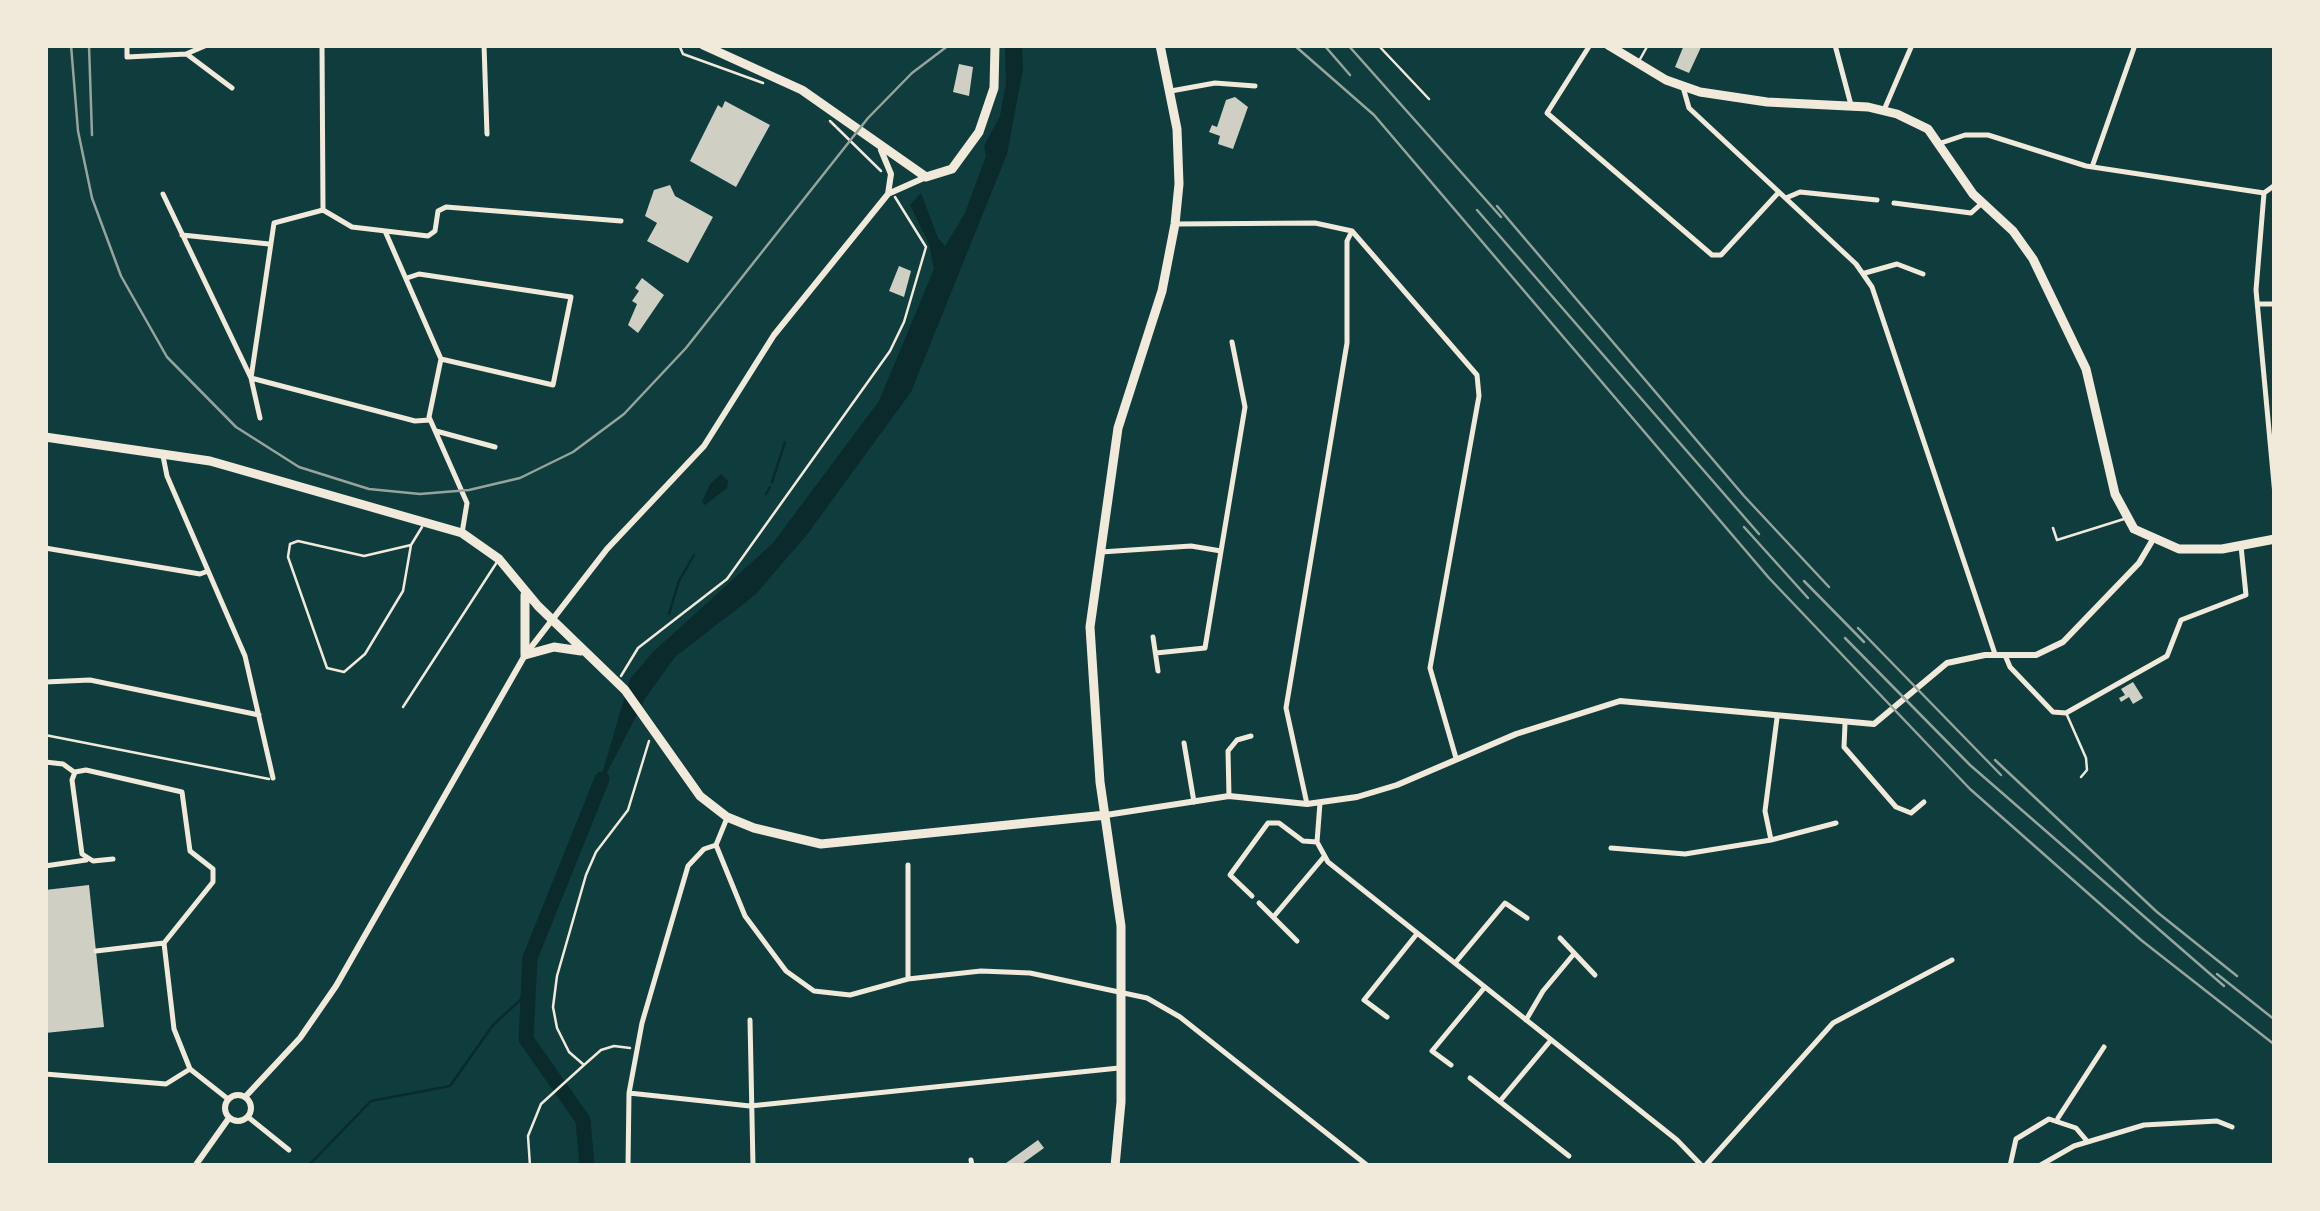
<!DOCTYPE html>
<style>
body{margin:0}
#map{position:relative;width:2320px;height:1211px;overflow:hidden;background:#0f3d3e;font-family:"Source Sans 3",sans-serif}
canvas{display:block}
.frame{position:absolute;inset:0;border:48px solid #f1e9da;pointer-events:none}
</style>
<div id="map">
<canvas width="2320" height="1211"></canvas>
<div class="frame"></div>
</div>
<script>
const g = document.querySelector('canvas').getContext('2d');
g.lineJoin = 'round';
function fillPath(path, color) { g.fillStyle = color; g.fill(path, 'evenodd'); }
const shape = rows => new Path2D(rows.map(r => 'M' + r).join(''));
function stroke(path, color, width, dash) { g.strokeStyle = color; g.lineWidth = width; g.lineCap = dash ? 'butt' : 'round'; g.setLineDash(dash || []); g.stroke(path); }
const water = shape([
 [1005,45,1022,45,1023,70,1007,154,911,392,806,536,755,595,675,657,646,697,596,794,630,679,653,652,773,543,879,401,934,269,929,244,910,205,921,193,938,238,945,246,965,213,986,156,984,146,1000,116,1006,84],
 [721,474,728,481,727,488,705,505,702,502,710,484]
]);
const stream = shape([
 [772,482,785,442],
 [766,494,770,487],
 [669,614,679,581,694,555],
 [308,1166,371,1101,450,1086,493,1025,529,992]
]);
const river = shape([
 [587,1166,583,1120,526,1039,530,958,602,779]
]);
const building = shape([
 [1684,45,1702,45,1689,73,1675,67],
 [959,64,973,67,969,96,953,92],
 [1235,97,1248,107,1233,149,1218,144,1220,136,1209,132,1212,125,1217,127,1226,100],
 [725,101,770,125,736,187,690,161,718,105,722,108],
 [670,185,675,196,713,217,688,263,647,241,657,223,645,216,654,190],
 [899,266,911,271,904,297,889,291],
 [642,278,664,295,638,333,628,325,637,304,632,301,639,291,635,288],
 [2133,682,2143,698,2133,704,2129,697,2121,702,2119,698,2125,695,2121,689],
 [89,885,104,1027,45,1033,45,890],
 [1038,1140,1044,1148,1019,1166,1002,1166]
]);
const path = shape([
 [679,45,683,54,763,83],
 [830,121,881,171],
 [621,676,638,648,727,579,890,351,904,322,926,247,895,197],
 [584,1065,601,1050,614,1046,630,1048],
 [530,1166,528,1136,541,1104,584,1065,569,1052,557,1028,553,1007,557,976,586,875,596,852,628,810,649,741]
]);
const service = shape([
 [1378,45,1429,99],
 [1639,61,1648,45],
 [2053,528,2057,540,2124,519],
 [411,545,364,556,298,541,290,544,288,557,327,668,344,672,365,654,403,591,411,545,422,527],
 [403,707,497,562],
 [2067,715,2086,758,2087,770,2081,777],
 [45,735,269,779]
]);
const minor = shape([
 [127,45,127,57,186,54,207,45],
 [322,45,323,210],
 [484,45,487,134],
 [1590,45,1547,113,1712,255,1721,255,1779,192],
 [1835,45,1851,105],
 [188,55,232,88],
 [1683,87,1689,108,1856,264,1872,287,1995,654],
 [1171,91,1215,83,1255,86],
 [1884,110,1912,45],
 [1941,143,1965,135,1988,135,2086,166,2264,193],
 [2092,167,2135,45],
 [2264,193,2256,290,2275,495],
 [2264,193,2275,185],
 [163,194,251,378,260,418],
 [1786,198,1800,192,1877,200],
 [1894,203,1971,213,1981,204],
 [323,210,274,223,251,378,415,421,430,420],
 [323,210,352,227,428,236,435,231,438,211,446,207,621,221],
 [1175,224,1315,223,1352,231,1477,375,1479,396,1430,668,1456,758],
 [385,231,441,359,429,417,467,503,462,533],
 [182,235,269,244],
 [1865,273,1897,264,1923,274],
 [407,278,419,274,571,297,553,385,441,359],
 [2258,304,2275,304],
 [436,431,495,447],
 [163,456,167,476,245,656,273,778],
 [45,548,200,574,208,571],
 [1221,551,1245,407,1232,342],
 [1101,552,1191,546,1221,551,1205,648,1156,653],
 [1153,637,1158,671],
 [2005,655,2010,667,2053,712,2066,713,2167,656,2181,620,2246,595,2241,546],
 [45,682,90,680,259,715],
 [1777,718,1765,811,1771,840,1836,823],
 [1845,724,1844,747,1896,807,1911,813,1924,802],
 [1184,743,1194,802],
 [45,762,63,764,74,772],
 [1229,796,1228,751,1237,740,1251,736],
 [1320,803,1317,842,1328,862,1677,1140,1702,1166],
 [1307,804,1286,708,1347,343,1347,241,1352,231],
 [727,818,716,845,745,916,786,971,814,991,850,995,908,979,981,971,1030,973,1147,998,1180,1017,1368,1166],
 [1611,848,1685,854,1771,840],
 [113,859,93,861,82,854,72,780,75,772,86,770,182,792,190,851,213,869,213,882,164,943],
 [908,865,908,979],
 [45,866,86,860],
 [1252,896,1230,875,1268,823,1279,823,1303,841,1317,842],
 [1259,903,1297,941],
 [1275,915,1323,858],
 [1560,938,1595,975],
 [96,951,164,943,174,1029,190,1069],
 [1455,963,1505,903,1527,918],
 [1387,1017,1364,1000,1416,935],
 [750,1020,753,1166],
 [1526,1020,1543,991,1573,955],
 [1451,1065,1432,1051,1485,987],
 [45,1074,166,1084,190,1069,228,1099],
 [1470,1078,1569,1156],
 [629,1093,750,1106,1119,1068],
 [1500,1101,1551,1040],
 [248,1117,289,1150],
 [2058,1118,2104,1047],
 [971,1160,972,1166],
 [628,1166,629,1093,642,1023,688,866,704,849,716,845],
 [1705,1166,1833,1023,1952,960],
 [2010,1166,2016,1139,2049,1119,2076,1128,2087,1141],
 [2039,1166,2074,1146,2144,1125,2217,1121,2232,1127]
]);
const tertiary = shape([
 [890,193,926,177],
 [1106,815,1229,796,1307,804,1357,797,1397,785,1516,734,1620,701,1874,724,1947,663,1985,655,2036,655,2063,642,2139,563,2152,541],
 '225 1108a13 13 0 1 1 26 0a13 13 0 1 1-26 0Z',
 [246,1096,300,1038,336,986,525,655,607,549,704,446,774,335,888,194,891,174,881,150],
 [195,1166,229,1118]
]);
const primary = shape([
 [703,45,802,90,926,177,952,169,979,132,994,88,995,45],
 [1608,45,1666,80,1700,92,1767,102,1868,107,1897,114,1928,129,1973,194,2013,231,2033,259,2086,369,2115,494,2134,529,2179,549,2222,549,2275,539],
 [45,437,210,461,462,533,499,559,538,606,625,690,700,796,727,817,754,828,821,844,1106,815],
 [525,595,525,655,554,647,581,651],
 [1115,1166,1121,1102,1121,926,1100,782,1090,627,1118,428,1162,291,1175,224,1179,184,1177,129,1160,45]
]);
const rail = shape([
 [71,45,78,131,92,198,121,276,167,357,236,427,299,467,369,489,420,494,469,490,520,478,573,452,624,414,686,348,868,118,912,73,949,45],
 [89,45,92,135],
 [1294,45,1374,115,1769,578,1970,789,2141,940,2275,1045],
 [1324,45,1350,75],
 [1348,45,1501,217],
 [1497,206,1744,496,1829,587],
 [1477,210,1759,534],
 [1744,527,1808,598],
 [1804,581,1864,642],
 [1858,628,2001,775],
 [1845,638,1970,765,2224,986],
 [1995,760,2157,912,2237,976],
 [2217,974,2275,1020]
]);
fillPath(water, '#0a2a2b');
stroke(stream, '#0a2a2b', 2.5);
stroke(river, '#0a2a2b', 15);
fillPath(building, '#cfcfc3');
stroke(path, '#f1e9da', 2.5);
stroke(service, '#f1e9da', 2.5);
stroke(minor, '#f1e9da', 5);
stroke(tertiary, '#f1e9da', 6);
stroke(primary, '#f1e9da', 9);
stroke(rail, '#97a49c', 2.5);
</script>
